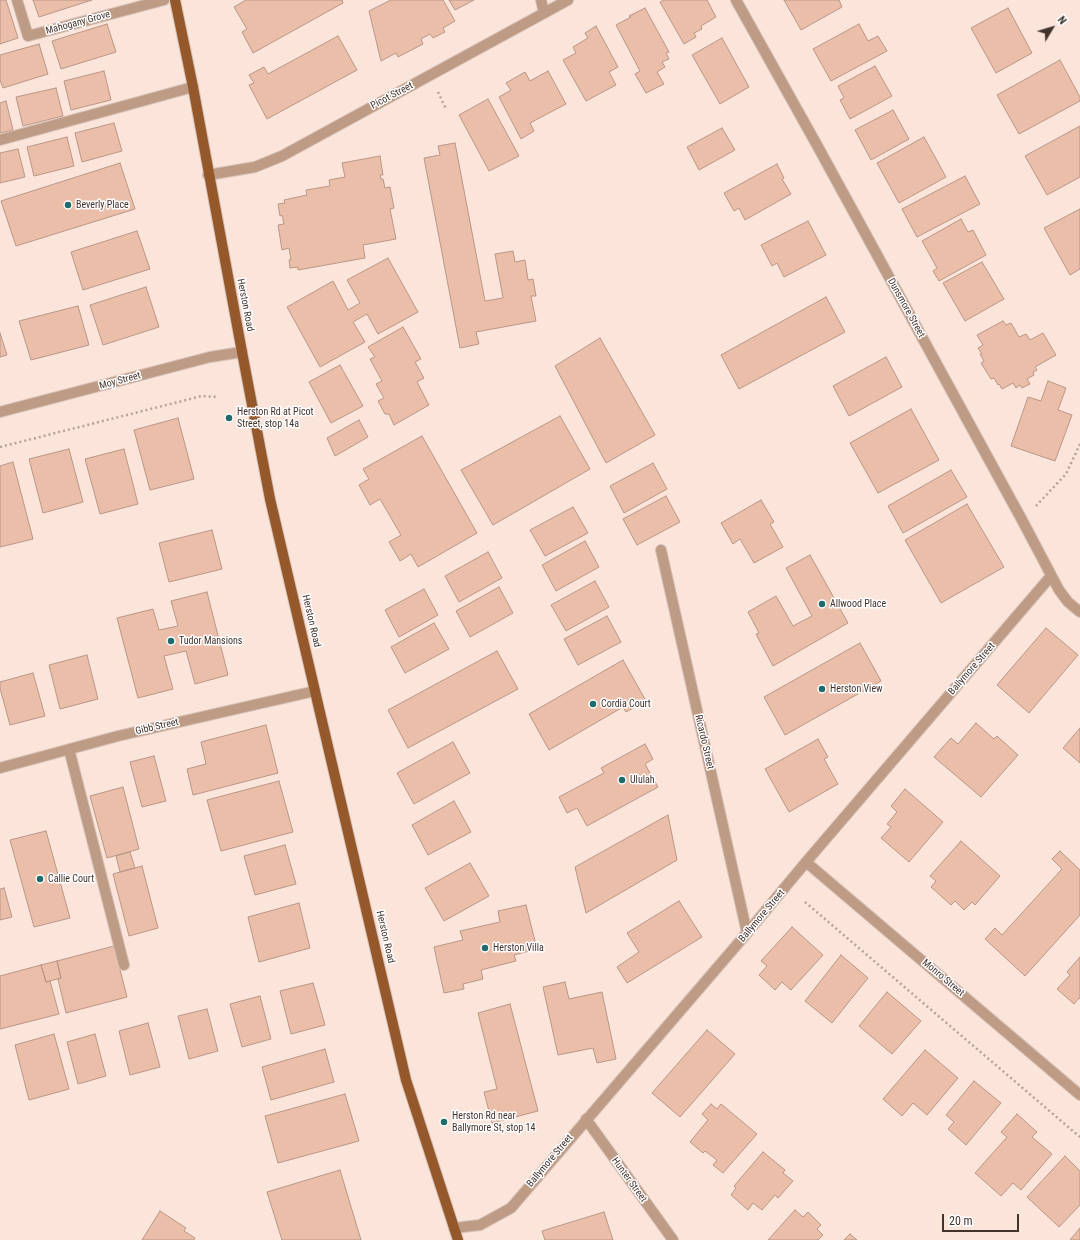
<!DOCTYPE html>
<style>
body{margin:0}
#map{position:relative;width:1080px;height:1240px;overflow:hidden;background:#fbe4da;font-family:"Roboto Condensed",sans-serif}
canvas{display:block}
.north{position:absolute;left:1032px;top:8px;width:40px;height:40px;-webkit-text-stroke:3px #fff;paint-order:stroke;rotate:52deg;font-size:11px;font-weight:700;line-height:16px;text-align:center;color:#42332d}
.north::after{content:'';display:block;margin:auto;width:14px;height:18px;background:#42332d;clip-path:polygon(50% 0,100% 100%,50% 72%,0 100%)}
.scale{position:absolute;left:942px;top:1214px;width:77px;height:18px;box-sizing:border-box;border:2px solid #42332d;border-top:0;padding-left:5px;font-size:12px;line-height:14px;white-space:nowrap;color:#42332d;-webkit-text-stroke:3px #fff;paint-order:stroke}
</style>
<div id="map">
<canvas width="1080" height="1240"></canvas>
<div class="north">N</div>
<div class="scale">20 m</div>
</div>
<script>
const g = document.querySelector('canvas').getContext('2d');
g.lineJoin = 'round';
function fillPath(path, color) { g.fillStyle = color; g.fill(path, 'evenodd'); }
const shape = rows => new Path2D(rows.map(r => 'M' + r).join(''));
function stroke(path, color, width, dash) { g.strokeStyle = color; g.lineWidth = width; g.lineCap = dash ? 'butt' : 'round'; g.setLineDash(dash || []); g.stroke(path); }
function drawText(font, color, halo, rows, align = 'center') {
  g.font = font + ' "Roboto Condensed",sans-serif'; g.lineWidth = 3; g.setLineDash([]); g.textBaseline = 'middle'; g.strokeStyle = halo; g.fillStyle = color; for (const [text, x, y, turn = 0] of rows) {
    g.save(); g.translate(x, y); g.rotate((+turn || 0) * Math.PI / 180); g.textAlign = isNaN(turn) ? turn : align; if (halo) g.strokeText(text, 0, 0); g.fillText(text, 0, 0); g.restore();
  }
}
const building = shape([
 [0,0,6,0,18,38,0,44,0,0],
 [33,0,92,0,39,17,33,0],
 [246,0,342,0,343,3,253,53,242,32,247,29,234,7,246,0],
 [391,0,443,0,455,21,443,28,445,32,433,38,430,34,421,39,423,44,398,57,396,53,381,61,369,11,391,0],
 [449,0,474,0,455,10,449,0],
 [664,0,707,0,716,17,701,26,702,29,694,33,696,37,684,44,660,2,664,0],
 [784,0,839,0,842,7,801,30,784,0],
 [645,8,669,52,666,53,669,59,662,62,665,67,657,72,664,84,646,93,635,74,640,71,616,25,631,17,629,16,645,8],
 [1008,8,1032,53,996,73,971,28,1008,8],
 [107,24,116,52,61,69,52,41,107,24],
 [859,24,868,41,878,36,887,51,831,81,813,49,859,24],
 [596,26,618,67,609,72,616,85,586,101,563,60,576,53,573,47,588,38,585,33,596,26],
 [338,36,357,70,267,119,249,85,254,83,249,75,264,67,268,74,338,36],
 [722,38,749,87,720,104,692,55,722,38],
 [39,44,48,74,3,88,0,80,0,55,39,44],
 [1060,60,1080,97,1080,101,1019,134,997,95,1060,60],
 [875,66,892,96,850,119,840,100,844,98,838,86,875,66],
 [104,71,111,100,71,110,64,81,104,71],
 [548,71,566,104,530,123,534,131,521,139,499,97,511,90,506,83,525,72,530,81,548,71],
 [56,88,63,116,23,126,16,97,56,88],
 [488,99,519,156,489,171,459,115,488,99],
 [6,101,13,130,0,133,0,103,6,101],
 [893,110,909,139,871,160,855,130,893,110],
 [114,123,122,151,82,162,75,133,114,123],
 [1080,126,1080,177,1047,195,1025,156,1080,126],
 [722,128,735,150,699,170,687,147,722,128],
 [67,137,74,166,34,176,27,147,67,137],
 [924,137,946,177,899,203,877,163,924,137],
 [455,143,485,301,503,298,495,254,513,251,515,262,525,260,528,280,533,279,536,296,531,296,536,321,476,332,479,344,460,348,424,158,440,155,438,146,455,143],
 [18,149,25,177,0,183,0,153,18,149],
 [380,156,383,175,380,175,381,179,383,179,385,188,390,187,394,208,390,209,396,239,363,245,365,258,298,270,298,267,290,268,289,260,291,260,289,248,282,250,278,225,284,224,282,215,280,216,278,204,285,203,284,200,307,195,306,190,330,186,329,180,345,177,342,163,380,156],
 [120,163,135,209,16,246,1,201,120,163],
 [777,164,784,178,782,179,791,194,745,220,739,208,734,211,724,193,777,164],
 [965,176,980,204,917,237,902,209,965,176],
 [1080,209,1080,269,1070,275,1044,228,1080,209],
 [961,219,968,232,973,230,986,255,939,281,933,271,937,268,922,241,961,219],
 [808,221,826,255,784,277,777,263,772,266,761,245,808,221],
 [137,231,150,269,83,290,71,252,137,231],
 [388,258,418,312,378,334,367,314,353,322,365,342,320,367,287,307,333,281,348,310,360,303,347,280,388,258],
 [982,262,1004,299,965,321,943,283,982,262],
 [146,287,159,327,103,345,90,305,146,287],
 [826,297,845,332,739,389,721,355,826,297],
 [78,306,89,345,31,360,19,321,78,306],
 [1003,321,1006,325,1011,323,1019,337,1026,334,1030,340,1043,333,1056,355,1035,367,1037,370,1033,372,1034,375,1027,379,1030,384,1022,388,1020,385,1016,388,1013,383,1002,389,999,384,998,385,994,378,991,379,981,363,984,361,980,354,982,354,978,348,983,345,977,335,1003,321],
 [403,327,421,359,415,362,424,378,417,382,429,405,394,425,389,414,385,414,378,401,384,398,376,384,382,381,370,359,375,357,368,347,403,327],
 [0,333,7,355,0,357,0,333],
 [600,338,655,435,606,463,555,366,600,338],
 [886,357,902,387,849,416,833,386,886,357],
 [340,365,363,406,331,423,309,382,340,365],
 [1048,381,1066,388,1058,410,1072,415,1055,461,1011,446,1028,397,1041,401,1048,381],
 [911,409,939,460,878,493,850,443,911,409],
 [560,416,590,469,493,525,461,470,560,416],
 [178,418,194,479,150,490,134,430,178,418],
 [359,420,368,437,335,456,327,438,359,420],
 [422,436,477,533,418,567,411,554,400,561,389,542,401,535,380,499,370,505,359,485,369,479,363,469,422,436],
 [69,449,83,502,43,513,29,459,69,449],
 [124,449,138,504,100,514,85,459,124,449],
 [13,462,33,539,0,547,0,466,13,462],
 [653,463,667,489,624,513,610,486,653,463],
 [951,470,967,497,903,533,888,506,951,470],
 [666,496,680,522,637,545,623,519,666,496],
 [761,500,774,522,770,524,783,547,754,563,740,539,733,544,721,523,761,500],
 [967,504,1004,567,941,603,905,540,967,504],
 [573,507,588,533,545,556,530,530,573,507],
 [212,530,222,569,169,582,159,543,212,530],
 [585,541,599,567,556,591,542,565,585,541],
 [488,552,502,578,459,602,445,576,488,552],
 [810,555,848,623,773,666,756,634,759,633,748,612,776,596,793,626,812,616,786,568,810,555],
 [595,581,609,607,566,631,551,605,595,581],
 [499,587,513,613,470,637,456,611,499,587],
 [424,589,438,615,399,637,385,610,424,589],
 [207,592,228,675,195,684,186,651,164,656,173,689,138,698,117,618,153,609,159,630,178,626,171,601,207,592],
 [607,616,621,642,578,665,564,639,607,616],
 [434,623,449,649,405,673,391,647,434,623],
 [1046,628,1078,655,1029,713,997,685,1046,628],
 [860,643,881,681,785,735,764,697,860,643],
 [497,651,518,689,408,748,388,710,497,651],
 [87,655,98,699,60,709,49,665,87,655],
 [623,660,646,701,626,712,623,707,549,750,529,714,623,660],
 [33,673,45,716,10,725,0,688,0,682,33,673],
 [976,723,994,739,997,736,1018,755,981,797,934,757,951,738,958,744,976,723],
 [266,725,278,773,193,795,187,769,206,764,201,742,266,725],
 [1080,728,1080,763,1063,748,1080,728],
 [818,739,828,757,824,759,838,784,789,812,765,769,818,739],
 [453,742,470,773,414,804,397,773,453,742],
 [645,744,653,759,645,764,658,787,587,826,577,808,567,813,559,797,604,773,601,768,645,744],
 [154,756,166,801,142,807,130,762,154,756],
 [279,781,293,832,221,851,207,800,279,781],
 [123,787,139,849,107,858,90,796,123,787],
 [905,789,943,822,909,862,881,838,891,827,887,824,897,812,891,806,905,789],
 [454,801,471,832,428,855,412,825,454,801],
 [668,815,677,860,586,913,575,867,668,815],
 [46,831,70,918,34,927,10,840,46,831],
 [961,841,1000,876,975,905,972,902,964,910,955,901,951,905,931,887,936,881,930,876,961,841],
 [285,845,296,884,255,895,244,856,285,845],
 [1060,851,1080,870,1080,915,1025,976,985,939,995,928,1002,935,1062,869,1052,859,1060,851],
 [130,852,135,868,120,872,116,856,130,852],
 [470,863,489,896,444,921,425,888,470,863],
 [142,866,158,928,129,936,113,874,142,866],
 [4,888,12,917,0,920,0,889,4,888],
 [679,901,702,937,627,983,617,967,639,952,627,933,679,901],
 [299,903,310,948,259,962,248,917,299,903],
 [526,905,537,949,514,955,516,961,481,970,483,979,463,984,464,989,444,993,434,947,463,940,460,931,500,922,498,911,526,905],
 [792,927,823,955,791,990,782,982,775,990,759,975,767,966,761,961,792,927],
 [114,946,127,997,66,1013,58,979,61,978,57,961,114,946],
 [841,955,868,978,832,1023,805,1001,841,955],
 [1080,957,1080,999,1079,998,1074,1004,1057,989,1070,975,1067,972,1080,957],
 [57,961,61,978,46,982,41,965,57,961],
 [41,965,46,982,50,981,59,1014,0,1029,0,976,41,965],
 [565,982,569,999,602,992,616,1059,597,1063,593,1048,558,1055,543,987,565,982],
 [313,983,325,1025,291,1034,280,991,313,983],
 [887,992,921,1021,892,1054,859,1026,887,992],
 [260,996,271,1039,242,1047,230,1004,260,996],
 [510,1004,538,1111,492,1123,484,1092,497,1089,478,1013,510,1004],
 [207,1009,218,1051,189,1059,178,1016,207,1009],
 [148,1023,160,1067,130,1075,119,1031,148,1023],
 [707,1030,735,1054,680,1117,652,1093,707,1030],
 [54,1034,69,1089,29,1100,15,1045,54,1034],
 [95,1034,106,1076,78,1084,67,1042,95,1034],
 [325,1049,334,1082,271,1100,262,1067,325,1049],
 [925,1050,958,1078,927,1115,913,1103,902,1116,883,1099,925,1050],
 [974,1081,1001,1103,966,1145,948,1129,954,1122,946,1115,974,1081],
 [345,1094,359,1141,278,1163,265,1116,345,1094],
 [711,1104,717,1109,721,1104,757,1134,723,1173,713,1165,717,1160,705,1151,703,1153,690,1142,708,1120,702,1114,711,1104],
 [1017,1114,1037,1132,1032,1137,1052,1154,1021,1190,1013,1183,1001,1196,975,1173,1007,1137,1001,1132,1017,1114],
 [763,1152,785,1170,783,1173,793,1181,778,1198,775,1195,762,1210,753,1203,748,1210,731,1195,736,1188,734,1186,763,1152],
 [1065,1156,1080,1171,1080,1205,1059,1227,1027,1197,1065,1156],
 [340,1170,361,1240,282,1240,267,1192,340,1170],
 [795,1210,803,1217,808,1212,821,1225,817,1229,823,1235,818,1240,768,1240,795,1210],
 [160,1211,186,1228,184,1231,195,1238,194,1240,142,1240,160,1211],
 [604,1212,613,1240,545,1240,542,1231,604,1212],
 [1080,1228,1080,1240,1070,1240,1080,1228],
 [850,1234,857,1240,844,1240,850,1234]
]);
const path = shape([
 [438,92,446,109],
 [0,447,202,396,218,397],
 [1036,506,1066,474,1080,444],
 [805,902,1080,1137]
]);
const minor = shape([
 [17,0,28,36,164,0],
 [541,0,544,13],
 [736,0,818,147,1022,520,1059,590,1068,602,1080,612],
 [0,140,193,87],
 [208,175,255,167,282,156,568,0],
 [0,412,210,357,242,352],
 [661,550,747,933],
 [69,749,124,965],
 [0,768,118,736,315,691],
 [806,862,1080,1095],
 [586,1119,673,1240],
 [454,1228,480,1225,511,1208,747,933,806,862,1051,576]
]);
const major = shape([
 [175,0,193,87,242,352,270,499,406,1080,458,1240]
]);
const markers = [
 [68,205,4,"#1f6b6c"],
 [229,418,4,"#1f6b6c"],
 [822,604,4,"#1f6b6c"],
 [171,641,4,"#1f6b6c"],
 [822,689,4,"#1f6b6c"],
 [593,704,4,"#1f6b6c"],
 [622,780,4,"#1f6b6c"],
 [40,879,4,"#1f6b6c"],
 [485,948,4,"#1f6b6c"],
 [444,1122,4,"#1f6b6c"]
];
const streetNames = [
 ["Mahogany Grove",78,23,-15],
 ["Picot Street",392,96,-28],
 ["Herston Road",245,305,79],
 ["Dunsmore Street",906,308,61],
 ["Moy Street",120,381,-15],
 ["Herston Road",311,621,77],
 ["Ballymore Street",972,669,-49],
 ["Gibb Street",157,727,-13],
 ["Ricardo Street",704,742,77],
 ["Ballymore Street",762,916,-50],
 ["Herston Road",385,937,77],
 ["Monro Street",943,978,40],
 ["Ballymore Street",550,1161,-50],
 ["Hunter Street",629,1180,54]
];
const poiNames = [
 ["Beverly Place",76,205],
 ["Herston Rd at Picot",237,412],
 ["Street, stop 14a",237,424],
 ["Allwood Place",830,604],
 ["Tudor Mansions",179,641],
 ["Herston View",830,689],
 ["Cordia Court",601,704],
 ["Ululah",630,780],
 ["Callie Court",48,879],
 ["Herston Villa",493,948],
 ["Herston Rd near",452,1116],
 ["Ballymore St, stop 14",452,1128]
];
fillPath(building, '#ebbeaa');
stroke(building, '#b99686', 1);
stroke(minor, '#d6c1b7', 12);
stroke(major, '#d6c1b7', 12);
stroke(path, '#b6a299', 2.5, [2, 3]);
stroke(minor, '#be9b84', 10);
stroke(major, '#95582a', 10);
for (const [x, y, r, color] of markers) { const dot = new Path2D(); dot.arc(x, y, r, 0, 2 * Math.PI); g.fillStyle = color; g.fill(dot); stroke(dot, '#fff', 1.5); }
drawText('10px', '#42332d', '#fff', streetNames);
drawText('10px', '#42332d', '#fff', poiNames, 'left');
</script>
